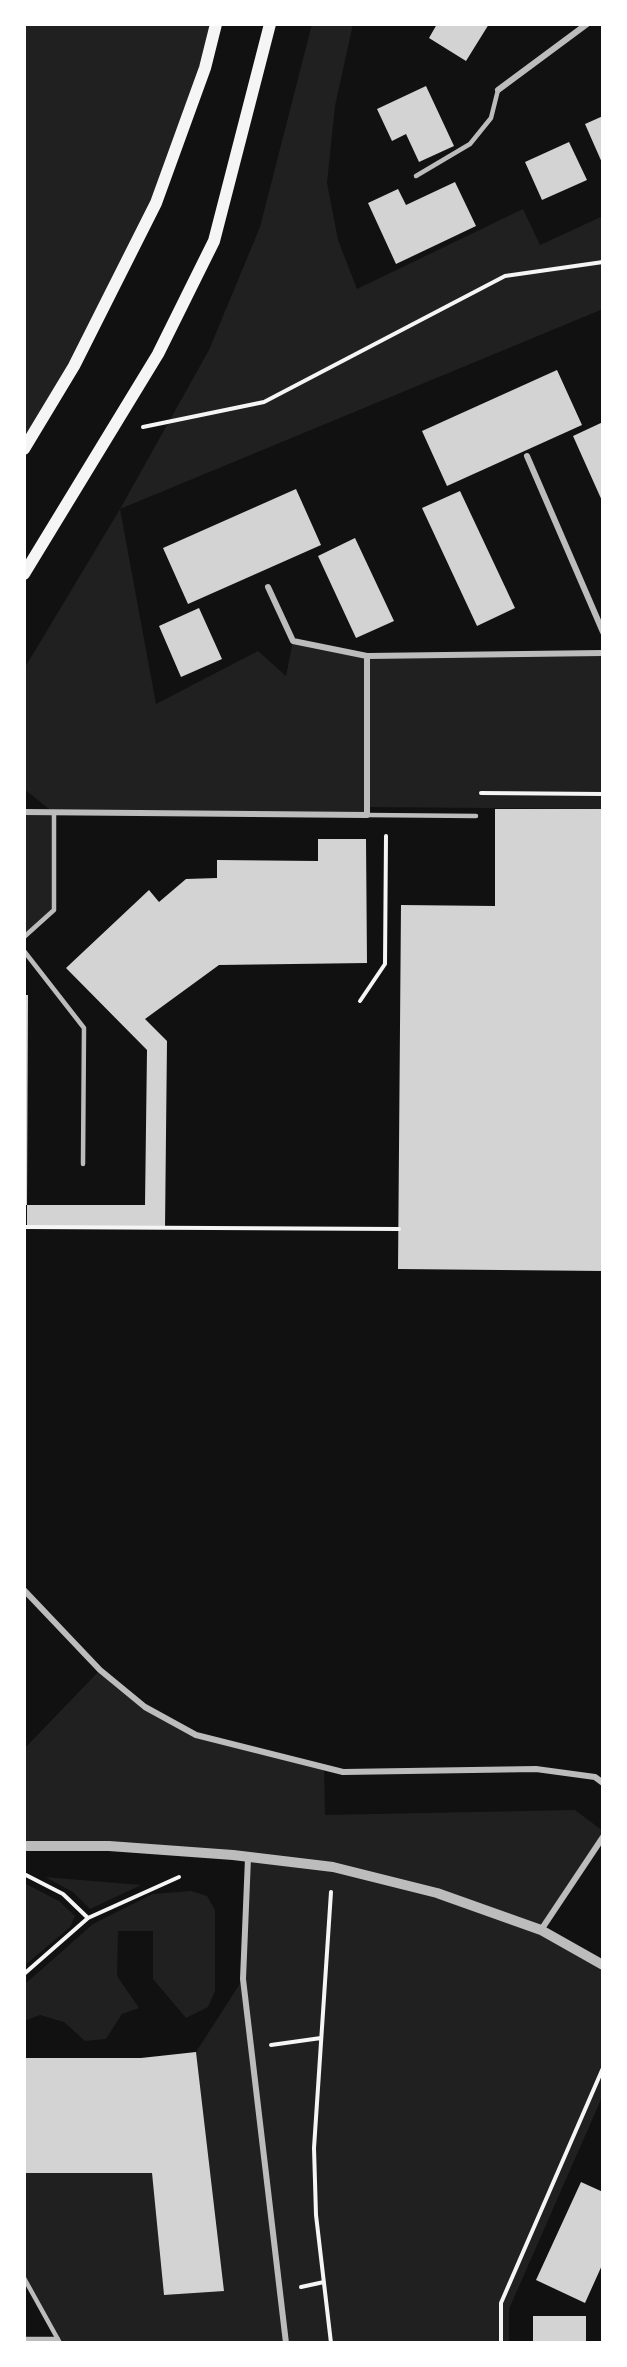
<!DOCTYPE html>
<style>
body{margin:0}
#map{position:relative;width:627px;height:2367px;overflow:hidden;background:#111;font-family:"Work Sans",sans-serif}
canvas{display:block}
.frame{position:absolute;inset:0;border:26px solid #fff;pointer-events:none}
</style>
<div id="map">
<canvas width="627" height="2367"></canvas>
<div class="frame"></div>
</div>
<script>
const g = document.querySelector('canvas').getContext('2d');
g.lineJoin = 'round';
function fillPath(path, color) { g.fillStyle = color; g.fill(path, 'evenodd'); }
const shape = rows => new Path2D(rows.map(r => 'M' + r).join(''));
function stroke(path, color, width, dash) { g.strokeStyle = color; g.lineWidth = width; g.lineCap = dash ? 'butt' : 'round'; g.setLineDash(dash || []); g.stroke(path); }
const green = shape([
 [24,24,216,24,156,203,24,449],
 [312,24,353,24,335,106,327,183,338,240,357,289,523,209,540,245,603,216,603,309,120,509,156,704,258,651,286,676,293,641,367,656,603,653,603,809,368,807,367,815,54,813,54,910,24,937,24,812,53,812,24,789,24,669,120,509,209,350,260,227],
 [100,1670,145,1707,196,1735,324,1768,325,1815,575,1810,603,1831,603,1837,541,1930,603,1965,603,2095,509,2309,509,2343,60,2343,24,2278,24,2173,152,2173,164,2295,224,2290,196,2052,243,1979,248,1858,24,1846,24,1749],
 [45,1877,44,1877,141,1885,90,1909,73,1892],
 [24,1883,59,1901,75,1916,70,1927,24,1966],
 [191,1891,207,1896,215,1910,215,1991,208,2007,186,2018,153,1979,153,1931,118,1931,117,1976,139,2008,122,2014,106,2039,85,2041,64,2022,40,2015,24,2021,24,1985,93,1924,153,1894]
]);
const building = shape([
 [437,24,489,24,466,61,429,38],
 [426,86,454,146,419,162,406,134,392,141,377,109],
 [603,116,603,165,585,124],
 [569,142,587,180,542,200,525,162],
 [455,182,476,226,396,264,368,203,398,189,406,205],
 [557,370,582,425,447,486,422,431],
 [603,422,603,503,573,436],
 [296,489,321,545,188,604,163,548],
 [460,491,515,608,477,626,422,508],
 [355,538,394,621,356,638,318,556],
 [199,608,222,659,181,677,159,626],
 [495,809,603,809,603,1271,398,1269,401,905,495,906],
 [318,839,366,839,367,963,219,965,145,1019,167,1041,165,1228,27,1227,27,1205,24,1205,24,995,28,995,27,1205,145,1205,147,1050,66,968,149,890,159,902,186,879,217,878,217,860,318,861],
 [196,2052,224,2291,164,2295,152,2173,24,2173,24,2058,141,2058],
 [581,2182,603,2192,603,2263,585,2303,536,2280],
 [533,2316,586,2316,586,2343,533,2343]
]);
const path = shape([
 [143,427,264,402,505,276,603,262],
 [481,793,603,794],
 [360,1001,385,964,386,836],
 [24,1227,399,1229],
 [24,1874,63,1894,88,1918],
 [331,1892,314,2148,316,2215,331,2343],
 [24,1974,88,1918,179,1877],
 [271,2045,321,2038],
 [301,2287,324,2282],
 [501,2343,501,2303,603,2068]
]);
const service = shape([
 [416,176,470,144,491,118,498,90],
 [367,815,476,816],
 [24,937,54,910,54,813],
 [24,951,84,1028,83,1164],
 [24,2278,60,2343],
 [24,2339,58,2339]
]);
const minor = shape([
 [498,90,587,24],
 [527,456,603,632],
 [268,587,293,641,367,656,603,653],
 [24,812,367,815,367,656],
 [24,1590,100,1670,145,1707,196,1735,343,1772,536,1769,595,1777,603,1783],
 [248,1858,243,1979,286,2343],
 [541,1930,603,1837]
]);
const tertiary = shape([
 [24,1846,109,1846,233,1855,333,1867,437,1893,541,1930,603,1965]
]);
const secondary = shape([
 [24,449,74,366,156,203,205,68,216,24],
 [24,574,158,354,214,241,270,24]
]);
fillPath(green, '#202020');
fillPath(building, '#d3d3d3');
stroke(path, '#f5f5f5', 4);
stroke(service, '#bcbcbc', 4.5);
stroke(minor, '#bcbcbc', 6);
stroke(tertiary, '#bcbcbc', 10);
stroke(secondary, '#f5f5f5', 12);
</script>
